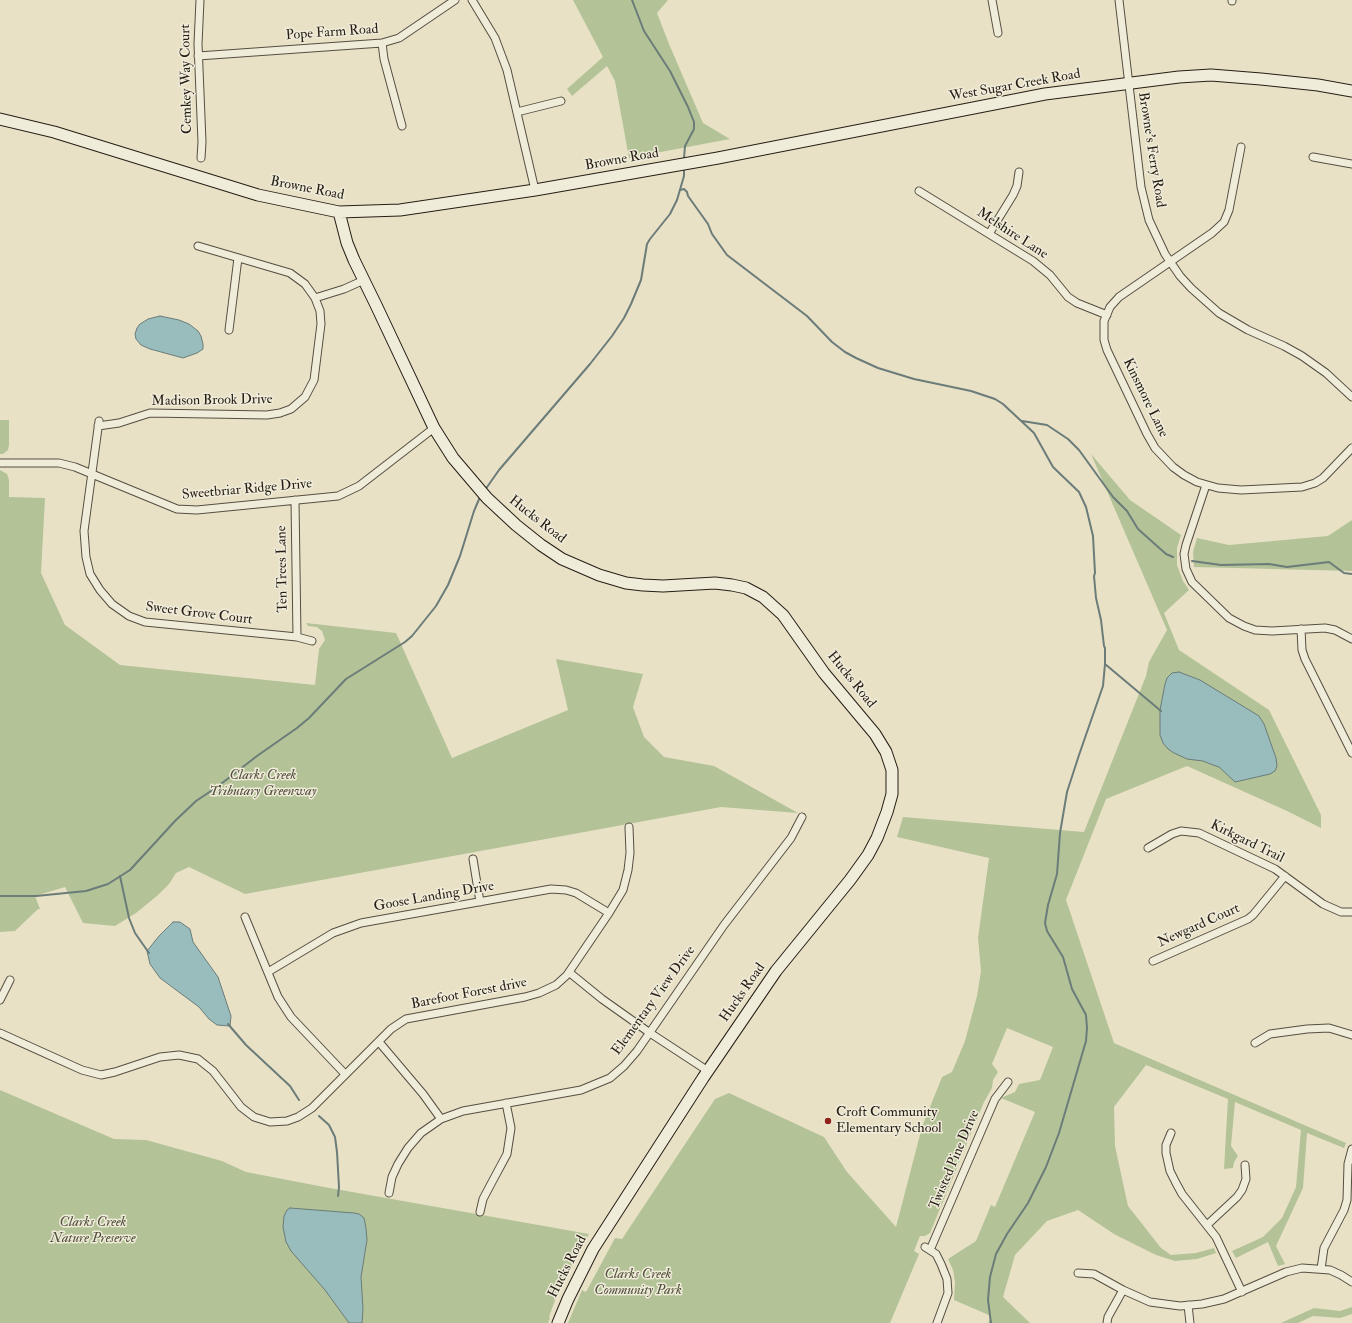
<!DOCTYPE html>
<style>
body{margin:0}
canvas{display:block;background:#e8e1c6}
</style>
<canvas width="1352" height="1323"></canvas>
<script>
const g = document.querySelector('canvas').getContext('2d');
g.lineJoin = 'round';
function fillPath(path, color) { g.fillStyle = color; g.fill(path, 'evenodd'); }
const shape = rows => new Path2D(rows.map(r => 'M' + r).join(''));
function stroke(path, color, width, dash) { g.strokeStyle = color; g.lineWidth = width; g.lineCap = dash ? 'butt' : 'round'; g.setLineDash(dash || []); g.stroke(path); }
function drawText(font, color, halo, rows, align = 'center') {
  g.font = font + ' "IM FELL Double Pica",serif'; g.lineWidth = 3; g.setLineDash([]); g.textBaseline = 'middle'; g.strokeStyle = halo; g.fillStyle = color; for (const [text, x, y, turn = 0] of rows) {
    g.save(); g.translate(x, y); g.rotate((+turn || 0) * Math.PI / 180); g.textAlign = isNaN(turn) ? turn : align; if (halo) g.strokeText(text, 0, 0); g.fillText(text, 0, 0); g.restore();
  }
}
const green = shape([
 [573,0,668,0,657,13,669,44,703,123,730,139,629,158,615,81,607,66,572,96,567,89,603,57],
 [0,420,9,420,9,445,8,450,3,454,0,454],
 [1091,454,1130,500,1181,535,1177,548,1177,565,1183,581,1189,590,1164,613,1179,650,1269,710,1321,815,1321,828,1287,811,1187,766,1106,799,1066,900,1114,1043,1346,1143,1344,1148,1307,1133,1303,1188,1276,1246,1285,1264,1278,1266,1268,1242,1236,1258,1232,1251,1263,1237,1282,1218,1296,1187,1301,1130,1235,1102,1231,1146,1238,1156,1234,1162,1233,1168,1224,1169,1228,1099,1146,1065,1114,1107,1115,1146,1128,1206,1161,1248,1171,1255,1196,1253,1214,1248,1216,1253,1197,1259,1175,1261,1156,1255,1114,1234,1078,1210,1047,1221,1015,1255,1003,1297,1030,1323,988,1323,991,1316,954,1300,955,1282,953,1270,948,1259,976,1241,991,1205,995,1207,1035,1112,1001,1098,1015,1092,1019,1084,1040,1080,1053,1047,1007,1028,992,1064,998,1072,993,1080,992,1088,984,1102,930,1233,925,1236,920,1236,914,1251,919,1254,890,1323,568,1323,582,1290,586,1292,615,1238,622,1239,715,1099,729,1093,824,1137,847,1172,896,1227,922,1127,942,1077,952,1072,965,1041,977,996,981,971,978,938,989,858,897,837,903,817,1084,832,1146,676,1149,662,1167,630],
 [0,470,7,474,9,480,9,497,45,498,41,573,65,625,120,665,315,685,319,649,325,640,322,631,317,627,308,626,306,623,396,633,452,758,568,710,556,659,643,674,633,707,644,737,664,757,714,766,798,813,721,807,245,894,189,867,176,873,169,884,158,895,136,913,115,926,83,923,65,887,35,896,40,909,38,909,15,931,0,932],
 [1352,520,1352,571,1194,567,1193,552,1197,538,1229,545,1328,536],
 [0,1090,114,1139,146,1140,222,1161,246,1172,324,1187,589,1234,580,1250,555,1300,549,1317,550,1318,548,1323,0,1323],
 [1352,1307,1352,1314,1340,1318,1313,1316,1298,1323,1281,1323,1314,1308,1340,1311]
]);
const water = shape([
 [160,316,179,320,189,324,198,331,201,336,203,344,203,349,197,353,183,358,150,349,141,345,136,339,135,334,137,328,140,324,148,319,160,316],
 [1179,672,1200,680,1259,716,1264,724,1276,758,1277,766,1275,771,1270,774,1235,782,1219,767,1213,765,1203,761,1187,759,1174,753,1168,749,1163,743,1160,735,1160,710,1165,684,1167,678,1172,673,1179,672],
 [173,922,180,922,190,929,193,942,218,977,231,1016,230,1026,217,1025,209,1019,199,1007,160,978,150,964,147,951,159,936,173,922],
 [290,1208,354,1213,359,1214,364,1218,366,1228,367,1240,361,1277,363,1309,362,1323,349,1323,325,1290,291,1251,286,1242,283,1227,284,1216,287,1210,290,1208]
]);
const stream = shape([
 [632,0,644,31,670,71,688,107,694,122,694,129,685,146,684,158],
 [680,190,684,189,687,192,688,196,708,224,712,234,727,255,807,316,832,342,845,352,856,358,878,368,914,379,971,391,995,399,1003,404,1034,433,1053,467,1079,492,1086,507,1093,536,1095,573,1094,576,1096,598,1101,620,1104,646,1105,648,1105,664,1103,686,1079,755,1067,792,1060,833,1057,874,1048,905,1045,923,1047,931,1063,957,1072,989,1086,1015,1087,1028,1086,1041,1059,1133,1046,1167,1028,1203,1007,1234,996,1254,990,1277,988,1300,991,1323],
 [1022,421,1047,425,1068,439,1079,450,1113,497,1127,511,1138,529,1166,554,1173,557],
 [485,490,499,470,590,364,612,336,624,318,631,304,641,280,647,244,650,239,670,214,677,200,684,176,684,171],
 [1192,561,1221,565,1269,564,1287,567,1329,562,1344,573,1352,574],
 [1105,664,1161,711],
 [120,876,129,918,135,933,149,953],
 [0,896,36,896,86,891,108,884,130,870,175,821,196,801,217,787,257,756,297,728,309,718,346,679,405,642,412,636,436,606,448,585,460,556,474,511,480,497],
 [228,1024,246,1045,290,1086,299,1100],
 [319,1116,329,1125,335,1137,337,1152,339,1187,338,1196]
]);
const street = shape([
 [200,0,198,44,202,142,201,158],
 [472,0,495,38,507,70,535,190],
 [992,0,998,33],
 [1119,0,1141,187,1149,220,1165,254,1180,276,1191,288,1219,313,1248,330,1284,346,1302,356,1326,373,1352,397],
 [1232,0,1232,1],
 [382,43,384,59,402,126],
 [198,56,382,43,399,38,455,0],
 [517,112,561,101],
 [1241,147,1229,210,1224,222,1212,233,1119,297,1110,307,1104,321,1104,340,1107,350,1147,434,1155,448,1173,467,1184,475,1197,482,1218,488,1241,490,1302,487,1315,483,1323,478,1352,448],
 [1313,157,1352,164],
 [919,191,1033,261,1050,275,1068,297,1077,303,1107,315],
 [989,234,1013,195,1017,186,1019,172],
 [315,298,344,289,364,280],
 [229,330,238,258],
 [99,421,84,531,86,557,90,574,100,590,112,604,129,616,145,622,297,637,312,641],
 [98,426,119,423,150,413,267,415,280,413,291,409,305,397,314,380,321,324,320,311,315,298,305,284,290,273,198,246],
 [0,463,59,463,75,467,177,509,197,510,338,496,359,486,434,428],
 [1206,485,1186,545,1184,554,1186,569,1192,582,1229,618,1244,626,1255,630,1272,631,1325,628,1335,630,1352,639],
 [295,500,297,637],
 [1301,629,1302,650,1305,659,1352,753],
 [1148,848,1172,834,1181,831,1199,833,1275,869,1323,904,1341,912,1352,912],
 [473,859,480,902],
 [245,917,278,997,291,1017,345,1074],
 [1153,961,1248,919,1253,915,1285,876],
 [268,972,333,933,361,923,551,889,566,890,576,893,609,913],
 [570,973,602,999,650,1033,708,1071],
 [0,1000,10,980],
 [0,1033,82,1070,101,1075,115,1072,160,1057,179,1055,198,1059,213,1071,241,1107,254,1117,270,1122,287,1121,298,1117,312,1108,391,1029,406,1019,525,997,539,993,556,985,567,975,609,913,623,890,628,870,630,853,629,827],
 [379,1042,423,1094,441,1119],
 [1255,1043,1270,1034,1307,1029,1329,1028,1352,1035],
 [1171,1133,1166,1145,1166,1153,1170,1171,1176,1183,1182,1194,1216,1237,1242,1292],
 [389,1193,392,1177,398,1164,408,1148,421,1133,441,1119,463,1111,581,1090,610,1078,624,1066,637,1051,724,925,791,838,802,817],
 [480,1212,483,1199,492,1182,507,1154,511,1128,506,1103],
 [1207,1225,1237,1197,1242,1190,1246,1179,1245,1165],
 [925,1247,936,1254,941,1264,947,1279,948,1293,937,1323],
 [930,1250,995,1099,1008,1082],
 [1321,1269,1324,1248,1344,1210,1347,1200,1348,1164,1352,1149],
 [1078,1273,1094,1274,1123,1290,1150,1302,1180,1306,1202,1304,1224,1299,1286,1272,1302,1268,1330,1270,1341,1275,1352,1282],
 [1188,1305,1190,1323],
 [1107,1323,1108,1317,1123,1290]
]);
const secondary = shape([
 [0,119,54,132,258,195,339,212,400,210,535,190,718,158,1045,94,1179,77,1211,75,1261,79,1318,85,1352,91],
 [339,212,347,243,354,260,376,305,434,428,453,458,487,498,516,525,541,545,562,559,599,575,626,583,643,585,663,586,715,583,732,585,746,588,763,597,783,615,824,673,875,734,886,752,892,770,892,794,887,812,877,838,868,855,850,880,776,971,703,1078,593,1249,568,1299,558,1323]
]);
const markers = [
 [828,1121,4,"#8f2418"]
];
const streetNames = [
 ["Pope Farm Road",332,33,-4],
 ["Cemkey Way Court",187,79,-91],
 ["West Sugar Creek Road",1015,86,-10],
 ["Browne's Ferry Road",1151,150,81],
 ["Browne Road",622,160,-10],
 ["Browne Road",307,189,11],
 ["Melshire Lane",1012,234,33],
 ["Kinsmore Lane",1145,398,64],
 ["Madison Brook Drive",212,401,-1],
 ["Sweetbriar Ridge Drive",247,490,-5],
 ["Hucks Road",537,520,38],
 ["Ten Trees Lane",283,569,-91],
 ["Sweet Grove Court",199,614,7],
 ["Hucks Road",851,680,51],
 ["Kirkgard Trail",1247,842,26],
 ["Goose Landing Drive",434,897,-10],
 ["Newgard Court",1199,926,-24],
 ["Hucks Road",743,993,-55],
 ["Barefoot Forest drive",469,994,-11],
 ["Elementary View Drive",654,1001,-54],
 ["Twisted Pine Drive",955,1160,-67],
 ["Hucks Road",568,1267,-63]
];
const parkNames = [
 ["Clarks Creek",263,776],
 ["Tributary Greenway",263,792],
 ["Clarks Creek",93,1223],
 ["Nature Preserve",93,1239],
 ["Clarks Creek",638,1275],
 ["Community Park",638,1291]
];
const poiNames = [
 ["Croft Community",836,1113],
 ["Elementary School",836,1129]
];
fillPath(green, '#b3c397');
fillPath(water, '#99bcbc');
stroke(water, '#6b7c79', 1);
stroke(stream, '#6b7c79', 2);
stroke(street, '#564e41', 9);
stroke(secondary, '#261d15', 13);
stroke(street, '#f0ecda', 7);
stroke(secondary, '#f0ecda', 11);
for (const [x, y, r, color] of markers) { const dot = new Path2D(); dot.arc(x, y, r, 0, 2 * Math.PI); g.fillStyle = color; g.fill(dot); stroke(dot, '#f0ecda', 1.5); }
drawText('14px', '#261d15', '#f0ecda', streetNames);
drawText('italic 14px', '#504f3c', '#f0ecda', parkNames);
drawText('14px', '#261d15', '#f0ecda', poiNames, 'left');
</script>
